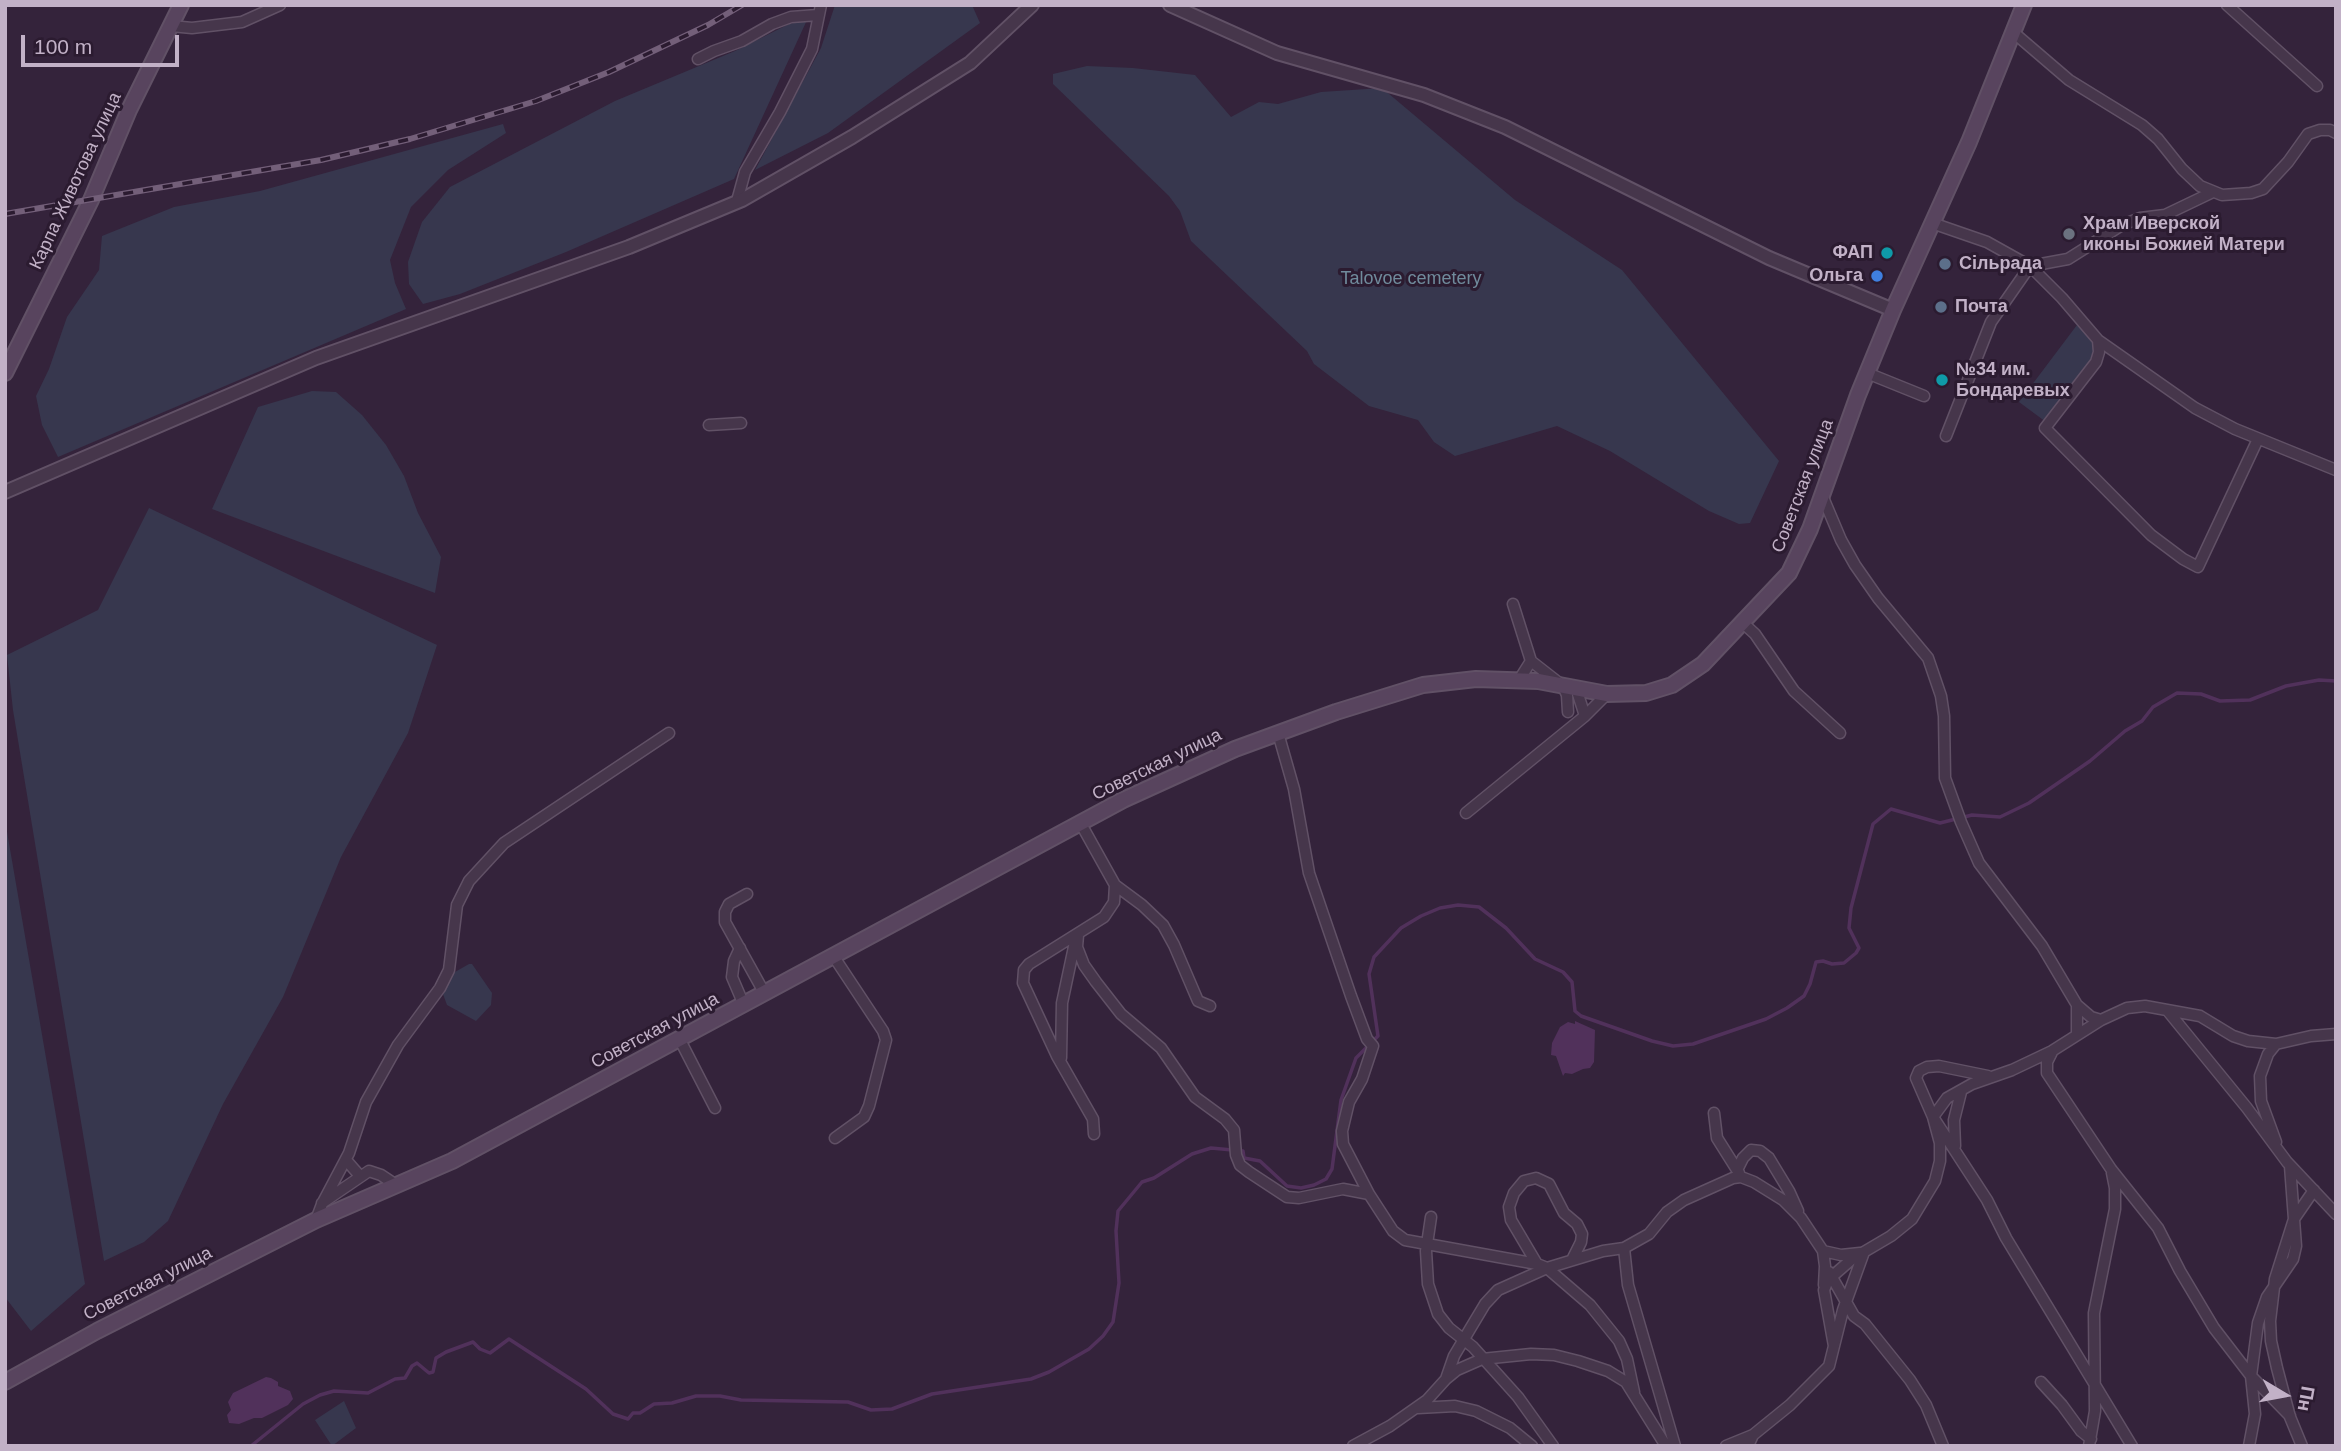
<!DOCTYPE html>
<meta charset="utf-8">
<style>
body{margin:0}
#map{position:relative;width:2341px;height:1451px;overflow:hidden;background:#34233b;font-family:Arial,sans-serif}
canvas{display:block}
.frame{position:absolute;inset:0;border:7px solid #c2b1c7;pointer-events:none}
.north{position:absolute;left:2250px;top:1360px;width:70px;height:70px;-webkit-text-stroke:5px #2b1b30;paint-order:stroke;rotate:100deg;font-size:19px;font-weight:700;line-height:28px;text-align:center;color:#c2b1c7}
.north::after{content:'';display:block;margin:auto;width:24px;height:32px;background:#c2b1c7;clip-path:polygon(50% 0,100% 100%,50% 72%,0 100%)}
.scale{position:absolute;left:21px;top:35px;width:158px;height:32px;box-sizing:border-box;border:4px solid #c2b1c7;border-top:0;padding-left:9px;font-size:21px;line-height:24px;white-space:nowrap;color:#c2b1c7;-webkit-text-stroke:5px #2b1b30;paint-order:stroke}
</style>
<div id="map">
<canvas width="2341" height="1451"></canvas>
<div class="frame"></div>
<div class="north">Пн</div>
<div class="scale">100 m</div>
</div>
<script>
const g = document.querySelector('canvas').getContext('2d');
g.lineJoin = 'round';
function fillPath(path, color) { g.fillStyle = color; g.fill(path, 'evenodd'); }
const shape = rows => new Path2D(rows.map(r => 'M' + r).join(''));
function stroke(path, color, width, dash) { g.strokeStyle = color; g.lineWidth = width; g.lineCap = dash ? 'butt' : 'round'; g.setLineDash(dash || []); g.stroke(path); }
function drawText(font, color, halo, rows, align = 'center') {
  g.font = font + ' Arial,sans-serif'; g.lineWidth = 6; g.setLineDash([]); g.textBaseline = 'middle'; g.strokeStyle = halo; g.fillStyle = color; for (const [text, x, y, turn = 0] of rows) {
    g.save(); g.translate(x, y); g.rotate((+turn || 0) * Math.PI / 180); g.textAlign = isNaN(turn) ? turn : align; if (halo) g.strokeText(text, 0, 0); g.fillText(text, 0, 0); g.restore();
  }
}
const green = shape([
 [835,5,972,5,980,23,828,133,755,170,821,48],
 [807,20,734,179,566,252,460,294,423,304,409,284,408,262,422,222,450,187,615,101,735,51,789,24],
 [1087,66,1133,68,1195,75,1231,117,1259,102,1278,104,1321,92,1382,88,1515,200,1622,270,1779,461,1750,523,1739,524,1709,511,1610,451,1557,426,1455,456,1434,442,1418,420,1369,406,1314,364,1307,351,1191,241,1180,211,1169,196,1053,84,1053,74],
 [503,124,506,133,448,170,411,207,390,260,395,283,406,309,58,457,42,425,36,396,49,369,67,317,99,270,102,236,174,207,260,191],
 [2077,325,2095,342,2094,360,2046,422,2019,402],
 [312,391,336,392,362,415,386,445,404,476,418,513,441,557,435,593,212,509,258,407],
 [149,508,437,645,408,733,341,857,283,997,223,1104,168,1221,144,1242,104,1261,13,710,7,655,98,610],
 [5,820,85,1284,31,1331,5,1297],
 [469,964,472,964,492,993,491,1005,476,1021,447,1005,443,994,446,983,455,972],
 [344,1401,356,1428,332,1446,315,1420]
]);
const water = shape([
 [1575,1021,1595,1030,1594,1062,1590,1068,1583,1069,1572,1074,1565,1073,1563,1076,1556,1056,1551,1055,1552,1043,1560,1027,1568,1022,1575,1024],
 [266,1377,271,1378,278,1382,278,1386,290,1391,293,1399,288,1405,262,1418,254,1418,239,1424,229,1423,227,1415,231,1410,228,1402,233,1393]
]);
const stream = shape([
 [251,1446,303,1404,320,1395,334,1391,368,1393,395,1379,405,1378,412,1366,417,1363,429,1373,433,1372,436,1358,446,1352,473,1342,480,1349,490,1353,509,1339,586,1389,613,1414,628,1419,633,1413,640,1413,654,1404,672,1403,696,1396,720,1396,741,1400,848,1402,871,1410,892,1409,932,1394,1031,1379,1049,1372,1089,1349,1103,1336,1113,1322,1119,1283,1116,1231,1118,1211,1142,1182,1154,1178,1192,1154,1211,1148,1243,1151,1244,1158,1260,1161,1287,1186,1301,1188,1314,1185,1326,1179,1332,1169,1341,1100,1356,1058,1378,1036,1369,974,1374,957,1401,928,1421,916,1440,908,1458,905,1479,907,1506,928,1535,959,1563,972,1572,982,1575,1011,1581,1016,1652,1041,1673,1046,1693,1044,1766,1019,1787,1008,1804,996,1810,984,1816,962,1823,961,1832,964,1844,963,1856,953,1859,948,1849,928,1851,908,1873,824,1891,809,1940,823,1972,815,2000,817,2029,803,2090,761,2125,731,2142,721,2153,707,2177,693,2201,694,2220,701,2250,700,2286,686,2319,680,2336,681]
]);
const minor = shape([
 [2227,5,2317,86],
 [171,26,192,28,242,22,280,5],
 [2013,32,2069,80,2142,125,2158,139,2182,169,2200,186,2222,195,2251,193,2263,189,2288,162,2308,134,2320,130,2330,130,2336,133],
 [698,59,714,51,742,41,772,24,791,17,818,15],
 [737,201,745,172,780,112,812,49,821,5],
 [1932,223,1987,242,2030,266,2062,298,2098,340,2195,408,2235,429,2336,470],
 [2098,340,2099,352,2096,362,2045,428,2151,535,2183,559,2198,567,2258,439],
 [1867,373,1924,396],
 [709,425,741,423],
 [1946,436,1991,322,2030,266,2068,259,2122,225,2140,218,2165,215,2213,192],
 [1822,495,1841,540,1855,565,1878,598,1928,658,1941,696,1944,716,1945,778,1961,822,1979,863,2042,946,2077,1005,2091,1017,2101,1020],
 [1513,604,1531,661,1519,680],
 [1743,623,1755,634,1794,691,1840,733],
 [1531,661,1563,686,1567,695,1568,712],
 [1576,688,1585,716],
 [1278,733,1294,789,1309,873,1351,996,1367,1039,1373,1046,1362,1079,1349,1102,1342,1131,1343,1144,1369,1194],
 [1466,813,1585,716,1607,694],
 [1081,824,1115,885,1114,902,1104,917,1029,964,1024,970,1023,983,1057,1056,1093,1119,1094,1134],
 [1115,885,1142,905,1163,925,1174,945,1198,1001,1210,1006],
 [747,894,729,904,725,912,725,922,765,994],
 [1078,935,1077,947,1084,965,1096,982,1121,1014,1161,1048,1195,1097,1225,1119,1234,1130,1236,1155,1240,1165,1249,1172,1287,1197,1299,1198,1343,1189,1369,1194,1393,1231,1405,1240,1537,1264,1547,1268,1590,1305,1619,1341,1627,1359,1634,1392],
 [740,948,734,961,732,977,744,1005],
 [834,957,883,1031,886,1040,869,1106,864,1117,835,1138],
 [2167,1010,2247,1108,2287,1162,2336,1214],
 [2077,1035,2077,1005],
 [680,1040,715,1108],
 [2276,1044,2268,1054,2260,1076,2261,1101,2276,1142],
 [2052,1052,2047,1062,2047,1073,2111,1169,2158,1228,2180,1271,2214,1328,2251,1376,2290,1416],
 [1061,1058,1062,1003,1075,942],
 [1988,1076,1939,1066,1927,1067,1919,1071,1916,1078,1933,1117,1987,1200,2006,1238,2132,1446],
 [1714,1113,1717,1138,1739,1173],
 [1955,1146,1954,1120,1961,1092],
 [346,1160,360,1176],
 [1737,1170,1743,1158,1751,1150,1760,1151,1769,1158,1789,1191,1798,1211],
 [322,1203,369,1171,381,1175,396,1185],
 [1431,1217,1426,1251,1428,1284,1438,1314,1449,1328,1473,1347,1518,1397,1553,1446],
 [316,1220,322,1204,349,1153,366,1102,398,1045,440,988,449,970,457,905,469,881,504,843,669,733],
 [1624,1248,1628,1285,1675,1446],
 [1823,1251,1841,1255,1860,1253],
 [1537,1264,1511,1220,1509,1207,1514,1193,1524,1181,1536,1178,1549,1184,1564,1213,1577,1224,1582,1234,1581,1242,1572,1260],
 [1829,1272,1854,1316,1865,1324,1910,1380,1926,1405,1943,1446],
 [1834,1346,1824,1290,1828,1280,1852,1259,1891,1236,1912,1219,1935,1181,1940,1161,1940,1143,1933,1117,1947,1098,1972,1084,2012,1070,2052,1051,2101,1020,2127,1008,2145,1006,2200,1016,2233,1036,2248,1041,2276,1044,2311,1036,2336,1034],
 [1446,1379,1457,1370,1482,1359,1531,1354,1554,1355,1578,1361,1608,1371,1626,1382,1666,1446],
 [2041,1382,2062,1405,2081,1431,2091,1439],
 [1418,1408,1455,1406,1476,1411,1510,1428,1532,1446],
 [1353,1446,1390,1426,1427,1400,1446,1379,1454,1356,1470,1329,1485,1304,1498,1290,1547,1268,1603,1251,1624,1248,1649,1234,1667,1212,1684,1200,1733,1178,1741,1177,1754,1182,1783,1200,1801,1218,1823,1251,1825,1266,1824,1285],
 [1726,1446,1753,1435],
 [1748,1446,1753,1435,1790,1405,1829,1366,1843,1310,1864,1252],
 [2089,1446,2095,1411,2094,1313,2115,1209,2115,1188,2112,1173],
 [2249,1446,2255,1414,2251,1376,2258,1323,2267,1297,2293,1259,2296,1246,2290,1166],
 [2302,1446,2290,1417,2277,1368,2271,1341,2270,1321,2275,1279,2294,1219,2314,1190]
]);
const tertiary = shape([
 [1170,5,1277,53,1424,95,1505,127,1769,258,1893,310],
 [5,492,316,358,629,247,742,200,852,137,970,63,1032,5]
]);
const secondary = shape([
 [5,373,91,200,129,110,181,5],
 [5,1382,97,1331,316,1220,452,1161,1123,800,1235,749,1336,712,1423,685,1476,679,1538,681,1607,694,1646,693,1672,685,1703,664,1789,573,1810,529,1858,395,1893,310,1969,142,2024,5]
]);
const rail = shape([
 [5,214,321,160,410,139,536,101,609,72,708,25,742,5]
]);
const markers = [
 [2069,234,7,"#6b7280"],
 [1887,253,7,"#0f9aa8"],
 [1945,264,7,"#5c6f8a"],
 [1877,276,7,"#3f7fe0"],
 [1941,307,7,"#5c6f8a"],
 [1942,380,7,"#0f9aa8"]
];
const streetNames = [
 ["Карпа Животова улица",76,181,-65],
 ["Советская улица",1803,486,-69],
 ["Советская улица",1157,765,-26],
 ["Советская улица",655,1031,-28],
 ["Советская улица",148,1284,-27]
];
const poiNames = [
 ["Храм Иверской",2083,224],
 ["иконы Божией Матери",2083,245],
 ["ФАП",1873,253,"right"],
 ["Сільрада",1959,264],
 ["Ольга",1863,276,"right"],
 ["Почта",1955,307],
 ["№34 им.",1956,370],
 ["Бондаревых",1956,391]
];
const parkNames = [
 ["Talovoe cemetery",1411,279]
];
fillPath(green, '#37374e');
fillPath(water, '#51315b');
stroke(stream, '#51315b', 3.5);
stroke(minor, '#615166', 13);
stroke(tertiary, '#615166', 16);
stroke(secondary, '#615166', 18);
stroke(minor, '#46364b', 10);
stroke(tertiary, '#46364b', 12);
stroke(secondary, '#58445e', 14);
stroke(rail, '#735f79', 6);
stroke(rail, '#2b1b30', 3.5, [10]);
for (const [x, y, r, color] of markers) { const dot = new Path2D(); dot.arc(x, y, r, 0, 2 * Math.PI); g.fillStyle = color; g.fill(dot); stroke(dot, '#2b1b30', 2.5); }
drawText('18px', '#c2b1c7', '#2b1b30', streetNames);
drawText('bold 18px', '#c2b1c7', '#2b1b30', poiNames, 'left');
drawText('18px', '#708b9c', '#2b1b30', parkNames);
</script>
